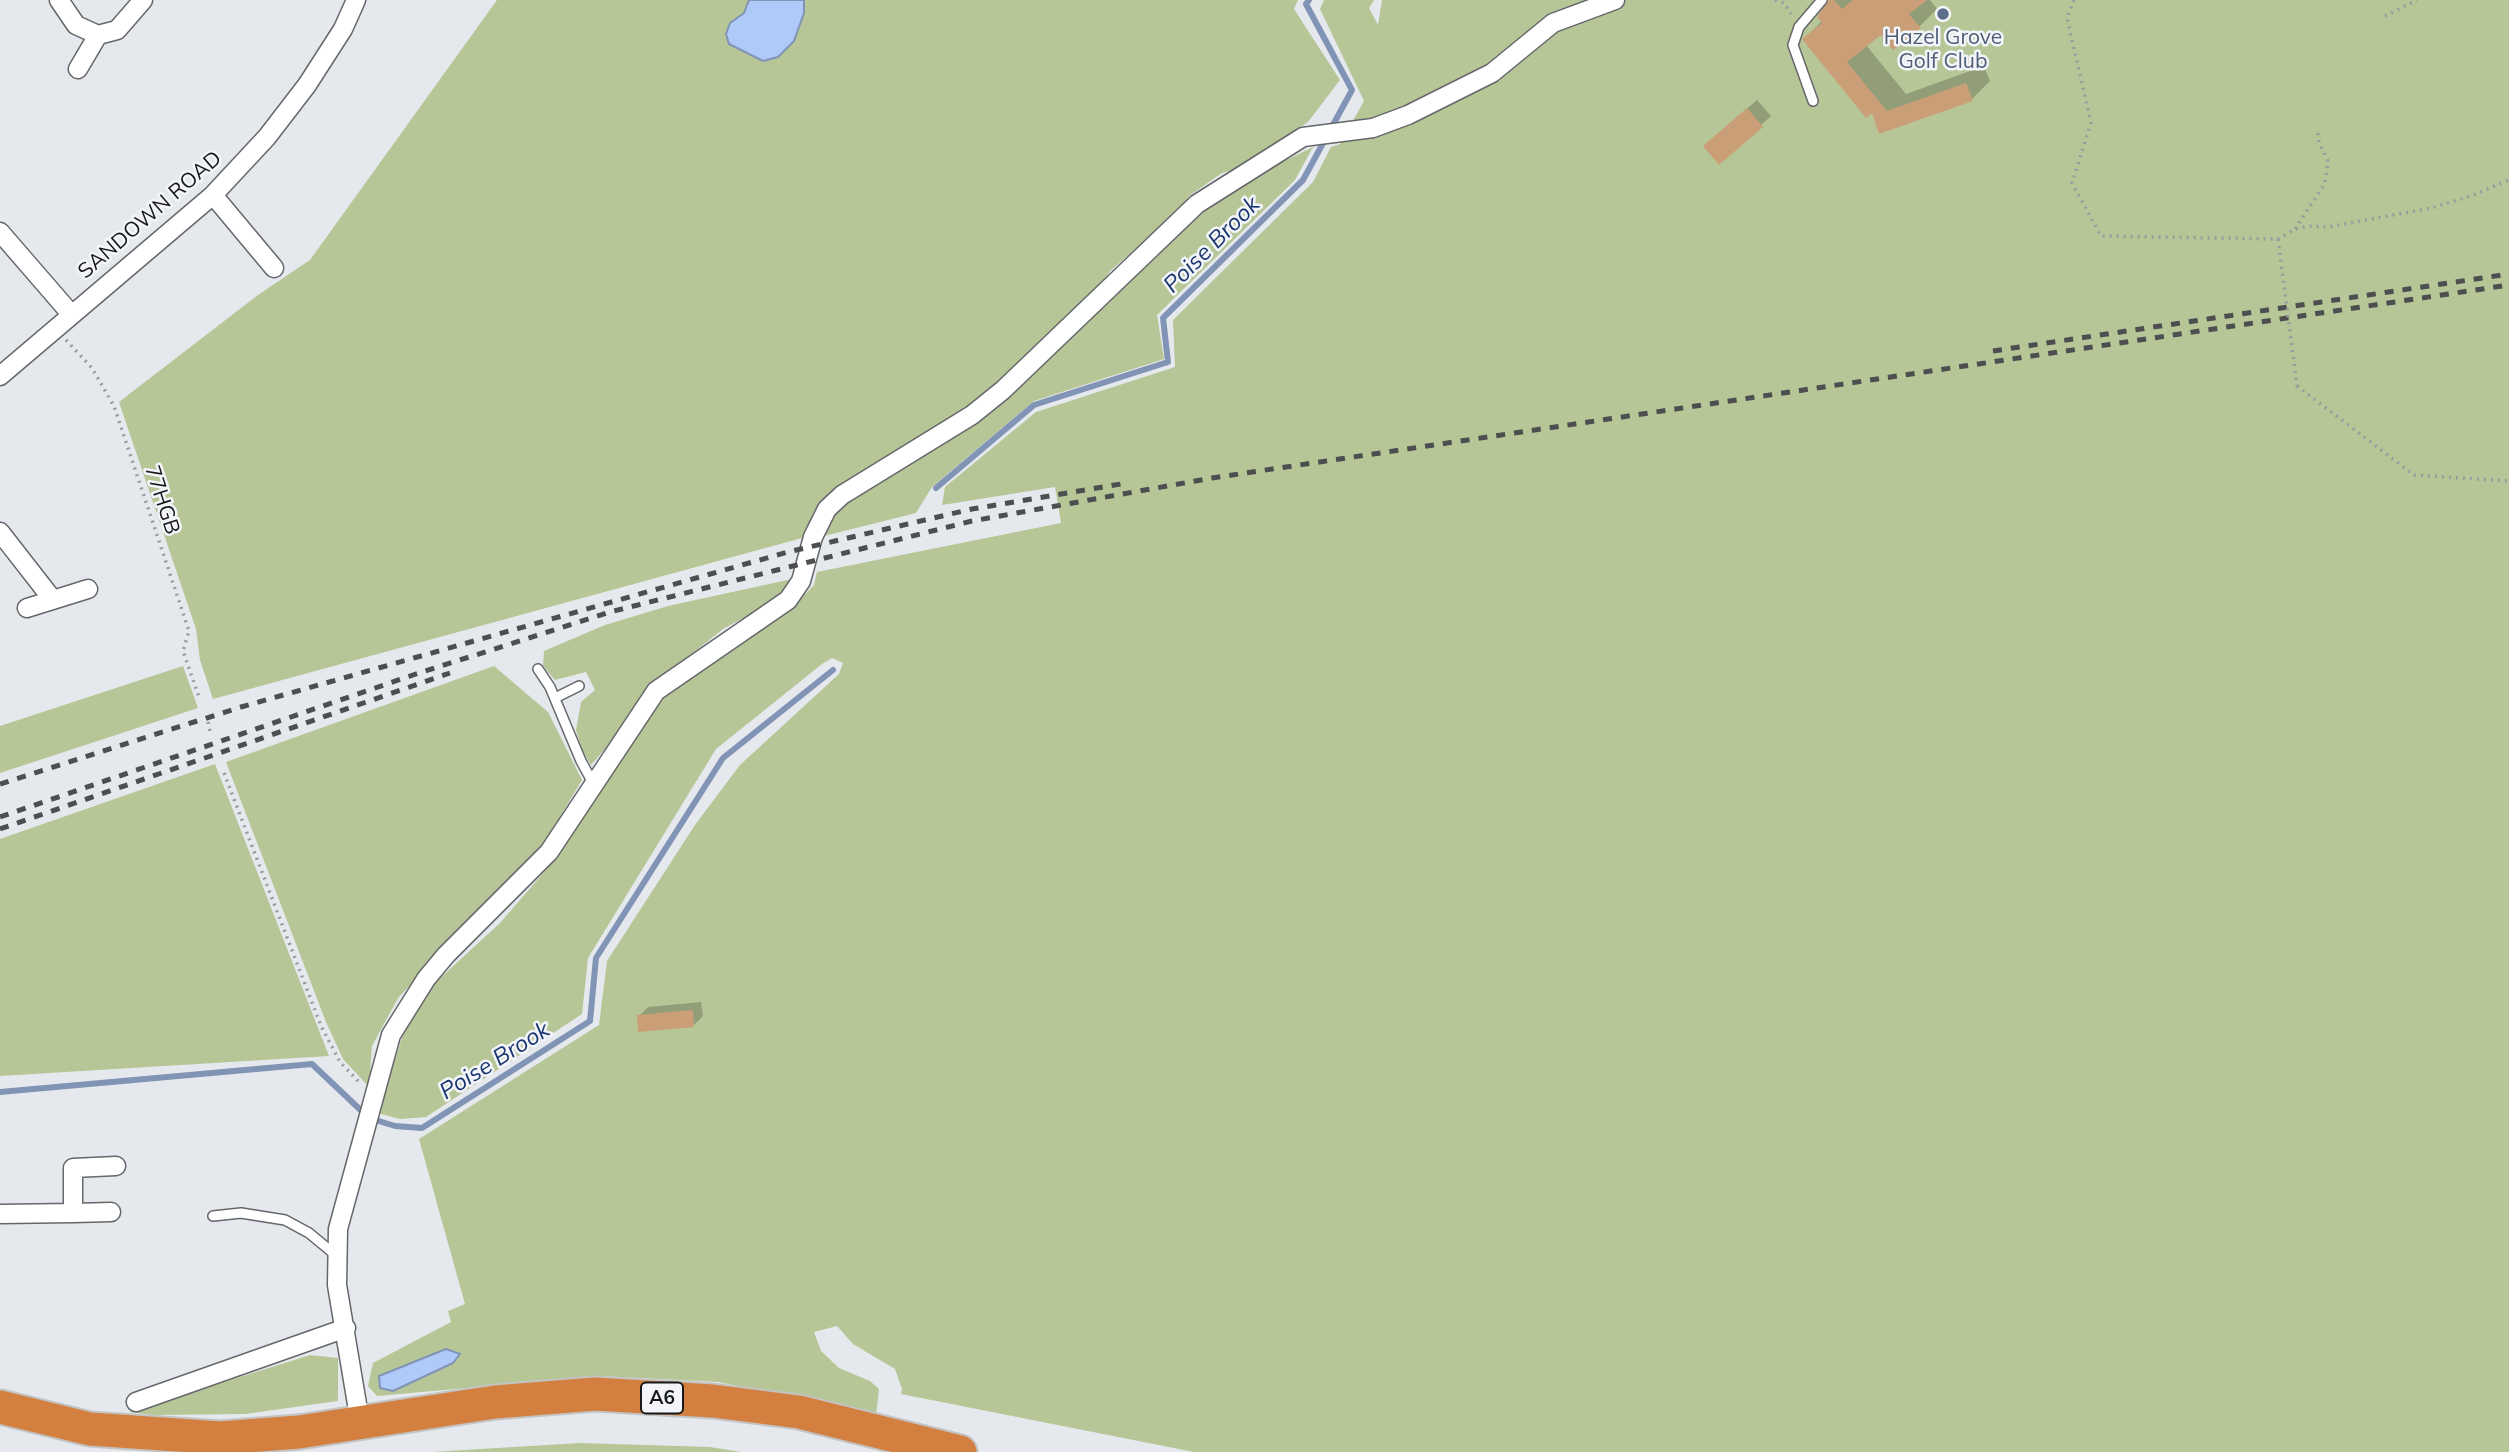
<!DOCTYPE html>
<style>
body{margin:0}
canvas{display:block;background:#e5e8ec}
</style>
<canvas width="2509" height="1452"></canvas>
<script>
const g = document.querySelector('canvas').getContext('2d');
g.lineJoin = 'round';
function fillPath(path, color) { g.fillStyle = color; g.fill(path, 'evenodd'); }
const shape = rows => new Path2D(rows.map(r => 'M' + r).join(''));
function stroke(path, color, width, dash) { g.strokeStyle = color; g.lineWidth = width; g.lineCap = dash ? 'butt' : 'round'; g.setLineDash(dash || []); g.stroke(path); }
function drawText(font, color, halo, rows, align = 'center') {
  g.font = font + ' Mulish,sans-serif'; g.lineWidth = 5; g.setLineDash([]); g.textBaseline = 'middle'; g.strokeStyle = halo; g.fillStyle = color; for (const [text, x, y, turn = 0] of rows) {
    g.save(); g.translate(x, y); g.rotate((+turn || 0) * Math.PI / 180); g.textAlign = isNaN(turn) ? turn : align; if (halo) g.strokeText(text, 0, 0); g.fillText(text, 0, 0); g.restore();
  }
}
const green = shape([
 [497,0,1298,0,1294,9,1340,80,1308,122,1237,169,1222,173,1189,196,1184,207,1110,271,1097,290,1005,380,916,443,833,491,818,505,802,538,213,699,200,660,196,629,119,402,258,295,310,260],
 [1324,0,1374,0,1369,8,1378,25,1382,0,2509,0,2509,1452,1194,1452,901,1394,902,1389,895,1369,853,1344,837,1326,814,1332,821,1351,839,1368,870,1381,879,1389,876,1415,718,1382,601,1376,377,1396,368,1386,373,1363,451,1322,448,1311,465,1304,419,1139,599,1025,607,961,695,825,740,765,839,674,843,663,832,658,822,664,716,749,588,958,582,1014,426,1117,400,1119,378,1113,405,1028,437,981,500,923,558,856,667,692,792,608,814,585,817,572,1061,523,1055,487,942,505,945,487,1036,412,1175,367,1173,320,1313,182,1331,147,1340,144,1364,101,1320,9],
 [1313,147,1295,180,1157,315,1164,359,1034,401,932,487,916,513,824,536,828,524,844,503,985,417,1117,288,1204,212,1258,174],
 [792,579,786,595,723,629,679,664,591,765,582,750,576,730,581,702,595,690,586,672,555,680,543,666,544,651,605,625,668,606],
 [183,666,198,708,0,773,0,726],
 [494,666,548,712,582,780,543,845,398,998,372,1046,369,1087,343,1059,326,1022,226,762],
 [215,764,329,1056,0,1076,0,839],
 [310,1355,338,1358,338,1401,245,1414,153,1415,129,1412],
 [580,1443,710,1447,741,1452,432,1452]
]);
const water = shape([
 [749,0,804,0,804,13,794,41,778,57,763,61,729,44,726,34,730,23,744,13,749,0],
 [446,1349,460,1354,453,1363,393,1391,380,1388,379,1376,446,1349]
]);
const shadow = shape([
 [1833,0,1930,0,1937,9,1919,27,1881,33,1866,45,1906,94,1984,66,1990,81,1972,99,1881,132,1873,110,1805,38,1822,21],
 [1757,100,1771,116,1719,163,1714,137],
 [701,1002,703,1016,694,1025,639,1016,648,1007]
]);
const stream = shape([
 [936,488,1034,405,1168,362,1163,318,1303,180,1352,90,1306,4,1309,0],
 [0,1092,312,1064,369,1118,395,1126,422,1128,590,1021,596,958,723,758,833,670]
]);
const building = shape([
 [1829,0,1834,0,1842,9,1853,0,1927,0,1909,14,1921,28,1893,50,1881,35,1847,62,1887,111,1966,83,1973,101,1879,134,1872,113,1866,118,1802,39,1822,23,1817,17],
 [1747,108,1763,127,1719,165,1703,146],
 [693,1010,694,1027,638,1032,637,1015]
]);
const path = shape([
 [1775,0,1784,3,1791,14],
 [2074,0,2067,18,2091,123,2072,183,2101,236,2278,239,2295,229,2308,226,2328,227,2431,208,2471,196,2509,180],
 [2385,16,2417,0],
 [2295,229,2324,185,2326,176,2328,161,2319,143,2318,133],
 [66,340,92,368,114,406,189,631,183,651,199,697],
 [2297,386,2414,475,2509,481],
 [208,722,210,731],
 [224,773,321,1026,340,1062,360,1083]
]);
const lane = shape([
 [1813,101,1793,45,1799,27,1822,0],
 [538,669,550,687,581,761,593,783],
 [555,698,579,686],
 [213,1216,241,1213,285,1220,309,1233,338,1257]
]);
const street = shape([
 [59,0,76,25,98,35,117,30,143,0],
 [78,69,98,35],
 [213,195,274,268],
 [0,232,71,314],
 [0,376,213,195,267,137,307,85,343,29,356,0],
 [0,532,53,600],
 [27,608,88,589],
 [73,1213,111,1212],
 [0,1214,73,1213,73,1168,116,1166],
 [136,1402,346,1328],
 [360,1422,337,1285,338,1229,391,1035,426,979,446,955,549,852,656,691,788,600,801,581,813,537,827,509,842,495,972,415,1003,390,1197,204,1303,137,1373,128,1408,115,1492,73,1553,23,1615,0]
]);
const highway = shape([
 [0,1407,90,1429,220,1438,299,1432,495,1402,595,1394,713,1401,799,1412,960,1452]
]);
const rail = shape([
 [1993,351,2509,274],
 [0,784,241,707,788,552,972,509,1121,484],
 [0,817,413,675,610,612,972,521,1212,478,2509,285],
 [0,829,450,673]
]);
const pathBridge = shape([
 [2278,239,2297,386]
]);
const markers = [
 [1943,14,7,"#5c6f8a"]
];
const shields = [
 [662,1398,42]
];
const shieldNames = [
 ["A6",662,1398]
];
const serviceNames = [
 ["Hazel Grove",1943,38],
 ["Golf Club",1943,62]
];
const streetNames = [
 ["SANDOWN ROAD",150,215,-41],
 ["77HGB",162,500,72]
];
const waterNames = [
 ["Poise Brook",1212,245,-45],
 ["Poise Brook",495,1061,-32]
];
fillPath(green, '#b7c696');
fillPath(water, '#afc9f9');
stroke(water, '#8194b6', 2);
fillPath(shadow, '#0003');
stroke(stream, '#8194b6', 6);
fillPath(building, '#ca9f78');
stroke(lane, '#65676b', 12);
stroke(street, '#65676b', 21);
stroke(highway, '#c3c3c3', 37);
stroke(path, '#999c9e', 3.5, [2, 5]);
stroke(lane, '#fff', 9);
stroke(street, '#fff', 18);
stroke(highway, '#d37f3f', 33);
stroke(rail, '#4d4e50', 5, [9, 9]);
stroke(pathBridge, '#999c9e', 3.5, [2, 5]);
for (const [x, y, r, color] of markers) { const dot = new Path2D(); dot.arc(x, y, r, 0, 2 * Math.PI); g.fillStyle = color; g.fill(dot); stroke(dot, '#f3f5fa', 2.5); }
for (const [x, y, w] of shields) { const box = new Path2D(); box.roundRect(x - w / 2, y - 15.5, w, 31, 5); g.fillStyle = '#f3f5fa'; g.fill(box); stroke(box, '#171819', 2); }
drawText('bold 19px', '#171819', null, shieldNames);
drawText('21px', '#4e5e75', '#f3f5fa', serviceNames);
drawText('21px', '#171819', '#f3f5fa', streetNames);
drawText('italic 23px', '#19366e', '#f3f5fa', waterNames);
</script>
